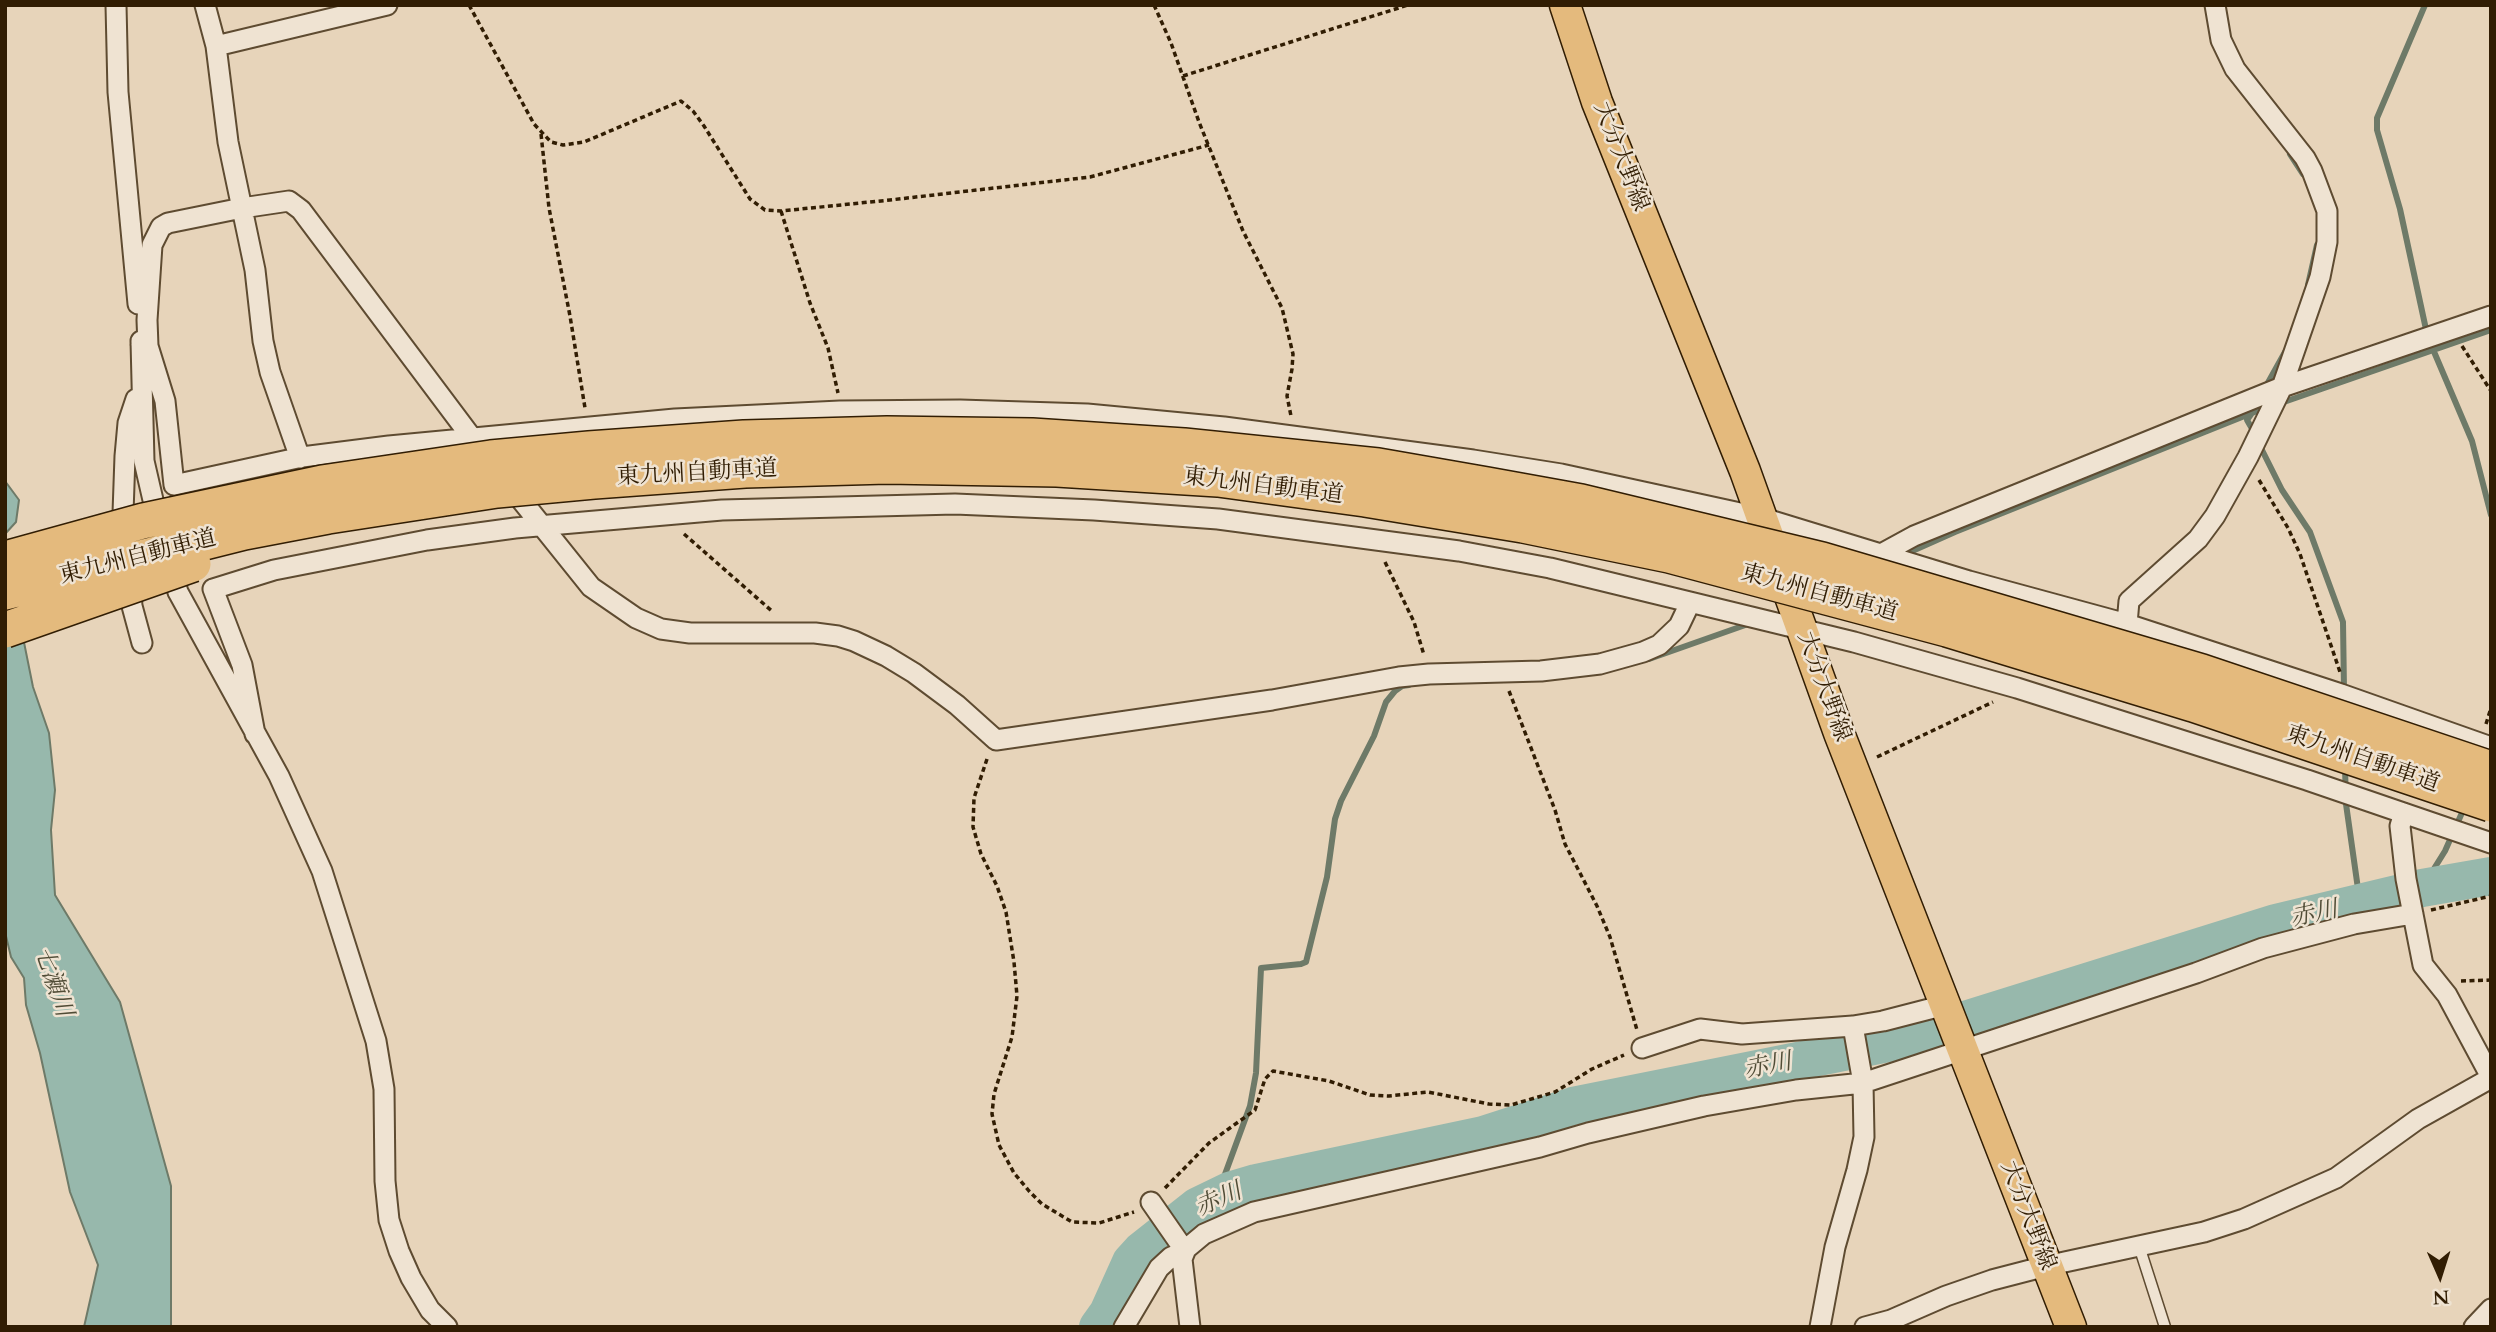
<!DOCTYPE html>
<meta charset="utf-8">
<style>
body{margin:0}
#map{position:relative;width:2496px;height:1332px;overflow:hidden;background:#e7d4ba;font-family:Cardo,serif}
canvas{display:block}
.frame{position:absolute;inset:0;border:7px solid #311d03;pointer-events:none}
.north{position:absolute;left:2405px;top:1241px;width:70px;height:70px;-webkit-text-stroke:5px #efe3d2;paint-order:stroke;rotate:177deg;font-size:19px;font-weight:700;line-height:28px;text-align:center;color:#311d03}
.north::after{content:'';display:block;margin:auto;width:24px;height:32px;background:#311d03;clip-path:polygon(50% 0,100% 100%,50% 72%,0 100%)}
</style>
<div id="map">
<canvas width="2496" height="1332"></canvas>
<div class="frame"></div>
<div class="north">N</div>
</div>
<script>
const g = document.querySelector('canvas').getContext('2d');
g.lineJoin = 'round';
function fillPath(path, color) { g.fillStyle = color; g.fill(path, 'evenodd'); }
const shape = rows => new Path2D(rows.map(r => 'M' + r).join(''));
function stroke(path, color, width, dash) { g.strokeStyle = color; g.lineWidth = width; g.lineCap = dash ? 'butt' : 'round'; g.setLineDash(dash || []); g.stroke(path); }
function drawText(font, color, halo, rows, align = 'center') {
  g.font = font + ' Cardo,"Noto Serif JP",serif'; g.lineWidth = 5; g.setLineDash([]); g.textBaseline = 'middle'; g.strokeStyle = halo; g.fillStyle = color; for (const [text, x, y, turn = 0] of rows) {
    g.save(); g.translate(x, y); g.rotate((+turn || 0) * Math.PI / 180); g.textAlign = isNaN(turn) ? turn : align; if (halo) g.strokeText(text, 0, 0); g.fillText(text, 0, 0); g.restore();
  }
}
const water = shape([
 [5,481,19,500,16,522,5,534,5,481],
 [5,548,33,687,49,733,55,790,51,830,55,895,120,1002,171,1186,171,1327,84,1327,98,1265,70,1192,40,1053,26,1005,24,978,11,957,5,932,5,548]
]);
const stream = shape([
 [2425,5,2377,118,2377,130,2400,209,2427,334],
 [2290,154,2303,174],
 [2308,285,2317,245],
 [2432,347,2472,441,2491,515],
 [2265,388,2285,352],
 [2281,403,2491,330],
 [2252,413,2247,420,2255,434],
 [2259,444,2282,490,2310,532,2343,622,2344,690],
 [1901,556,1955,532,2267,407],
 [1649,659,1751,623],
 [2345,767,2346,804,2360,903],
 [2422,888,2445,851,2465,806],
 [1217,1196,1250,1106,1256,1073,1261,968,1301,964,1306,962,1327,877,1335,819,1341,801,1374,736,1386,702,1395,691,1402,686,1409,685]
]);
const river = shape([
 [1098,1327,1108,1313,1131,1262,1141,1251,1198,1206,1229,1191,1256,1183,1483,1135,1573,1106,1898,1041,2276,923,2422,888,2491,876]
]);
const path = shape([
 [469,5,534,124,551,142,563,145,584,142,681,101,693,111,704,126,750,199,765,210,781,211,890,200,1090,177,1209,145],
 [1154,5,1171,43,1199,122,1243,231,1282,308,1293,354,1292,369,1287,396,1291,416],
 [1183,76,1408,5],
 [541,134,549,208,570,316,585,408],
 [781,211,810,303,828,348,838,393],
 [2462,346,2491,391],
 [2259,480,2288,528,2300,554,2340,672],
 [684,534,773,612],
 [1385,562,1414,622,1424,655],
 [1509,691,1555,810,1565,844,1597,906,1610,937,1637,1030],
 [2486,724,2491,708],
 [1877,757,1993,702],
 [987,759,974,798,973,827,981,854,997,886,1006,912,1014,962,1017,996,1012,1037,994,1094,992,1114,999,1145,1014,1173,1029,1191,1042,1204,1072,1222,1099,1223,1134,1212],
 [2431,910,2491,896],
 [2461,981,2491,980],
 [1165,1188,1209,1143,1255,1110,1265,1079,1273,1071,1329,1081,1370,1095,1389,1096,1428,1092,1489,1104,1511,1105,1555,1092,1592,1069,1624,1055]
]);
const service = shape([
 [2139,1246,2165,1327]
]);
const minor = shape([
 [116,5,118,92,138,304],
 [205,5,216,46,228,142,255,270,263,341,270,372,300,458],
 [216,46,387,5],
 [141,341,144,461,159,526],
 [141,345,148,346,165,401,174,485,302,457,389,446,675,419,840,411,960,410,1087,414,1224,427,1473,460,1561,474,1763,518,1969,581,2127,624,2341,694,2491,747],
 [148,346,147,320,152,245,161,227,168,223,242,208,289,201,301,210,478,446],
 [510,486,591,587,636,618,661,629,690,633,815,633,838,636,854,641,886,656,914,673,957,705,996,740,1272,700,1399,677,1429,674,1541,671,1600,664,1643,652,1659,645,1679,626,1690,603],
 [125,532,123,513,125,456,128,423,136,399],
 [1881,554,1914,536,2282,387,2491,316],
 [170,565,178,592,279,776,322,871,376,1041,384,1089,385,1181,389,1220,399,1251,411,1278,430,1310,447,1327],
 [130,579,132,606,142,643],
 [2127,624,2129,601,2198,539,2215,516,2248,457,2282,387,2320,277,2327,242,2327,211,2312,171,2305,158,2235,69,2221,40,2215,5],
 [255,734,242,665,213,589,274,570,427,540,515,528,722,510,955,504,1094,510,1218,519,1459,551,1550,568,1854,642,2017,688,2307,780,2491,843],
 [2404,813,2400,826,2406,879,2423,965,2447,995,2491,1077],
 [1642,1048,1700,1029,1742,1034,1853,1026,1883,1021,1945,1005],
 [1124,1327,1159,1268,1171,1257,1185,1251,1151,1202],
 [1190,1327,1182,1259,1186,1249,1204,1234,1254,1212,1540,1147,1588,1133,1704,1106,1796,1090,1863,1083,2196,973,2263,948,2354,924,2413,914],
 [1820,1327,1835,1247,1857,1170,1864,1137,1863,1083,1853,1026],
 [1865,1327,1891,1320,1946,1296,1992,1280,2046,1266,2204,1232,2244,1219,2336,1178,2418,1119,2491,1078],
 [2474,1327,2491,1309]
]);
const primary = shape([
 [1565,5,1597,102,1745,471,1839,733,2071,1327]
]);
const motorwayBridge = shape([
 [5,559,143,521,322,483,491,458,589,449,744,438,887,434,1032,436,1184,446,1378,466,1487,485,1581,502,1822,560,2202,672,2491,769],
 [5,592,244,532,328,516,497,490,594,481,745,470,887,466,1057,469,1218,479,1365,499,1523,525,1669,555,1947,629,2193,704,2491,804],
 [5,630,193,564]
]);
const streetNames = [
 ["大分大野線",1620,157,69],
 ["東九州自動車道",697,474,-3],
 ["東九州自動車道",1263,487,7],
 ["東九州自動車道",138,558,-14],
 ["東九州自動車道",1819,594,15],
 ["大分大野線",1823,687,70],
 ["東九州自動車道",2362,760,19],
 ["大分大野線",2027,1216,69]
];
const waterNames = [
 ["赤川",2314,915,-12],
 ["七瀬川",52,982,71],
 ["赤川",1768,1067,-11],
 ["赤川",1219,1201,-24]
];
fillPath(water, '#97b8ac');
stroke(water, '#6e7a68', 2);
stroke(stream, '#6e7a68', 6);
stroke(river, '#97b8ac', 38);
stroke(service, '#5e4b31', 13);
stroke(minor, '#5e4b31', 23);
stroke(primary, '#311d03', 33);
stroke(path, '#311d03', 3.5, [5, 3.5]);
stroke(service, '#efe3d2', 10);
stroke(minor, '#efe3d2', 19);
stroke(primary, '#e4ba7d', 30);
stroke(motorwayBridge, '#311d03', 38, []);
stroke(motorwayBridge, '#e4ba7d', 35);
drawText('23px', '#311d03', '#efe3d2', streetNames);
drawText('italic 24px', '#504c36', '#efe3d2', waterNames);
</script>
